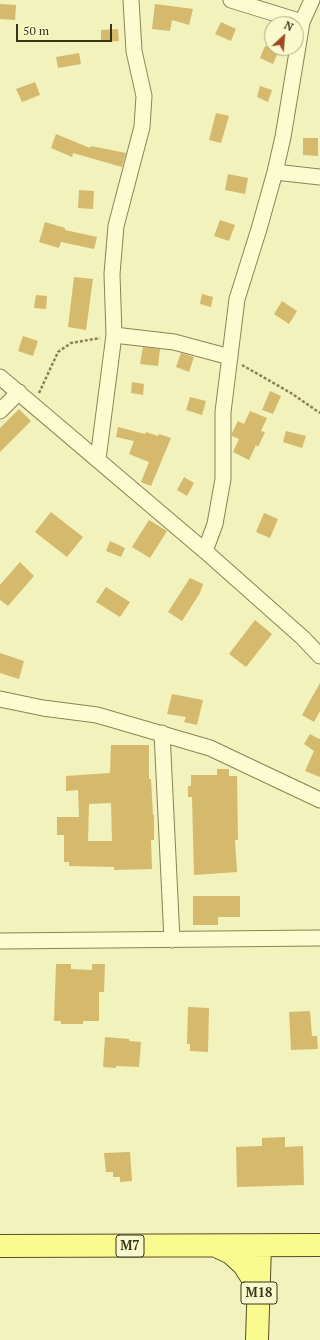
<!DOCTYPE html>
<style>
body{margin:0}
#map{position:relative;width:320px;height:1340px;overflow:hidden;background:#f1f2bc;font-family:"PT Serif",serif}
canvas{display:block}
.north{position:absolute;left:264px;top:16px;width:40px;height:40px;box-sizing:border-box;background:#f8f9cc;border:1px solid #acaa85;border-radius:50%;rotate:26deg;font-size:11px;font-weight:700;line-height:16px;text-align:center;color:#39331a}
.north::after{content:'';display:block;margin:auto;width:14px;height:18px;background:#a1461d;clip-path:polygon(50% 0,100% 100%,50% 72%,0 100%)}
.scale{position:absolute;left:16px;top:24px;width:96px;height:18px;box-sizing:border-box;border:2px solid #39331a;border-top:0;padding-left:5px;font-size:12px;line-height:14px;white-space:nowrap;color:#39331a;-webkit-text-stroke:3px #f8f9cc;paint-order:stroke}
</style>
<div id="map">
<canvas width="320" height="1340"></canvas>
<div class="north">N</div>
<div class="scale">50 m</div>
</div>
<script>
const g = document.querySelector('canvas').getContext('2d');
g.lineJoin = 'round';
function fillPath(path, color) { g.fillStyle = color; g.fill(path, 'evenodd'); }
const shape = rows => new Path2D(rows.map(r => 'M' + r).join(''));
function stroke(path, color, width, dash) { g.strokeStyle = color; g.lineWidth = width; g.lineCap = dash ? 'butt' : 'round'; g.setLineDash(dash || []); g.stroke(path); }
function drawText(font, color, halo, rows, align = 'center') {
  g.font = font + ' "PT Serif",serif'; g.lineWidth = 3; g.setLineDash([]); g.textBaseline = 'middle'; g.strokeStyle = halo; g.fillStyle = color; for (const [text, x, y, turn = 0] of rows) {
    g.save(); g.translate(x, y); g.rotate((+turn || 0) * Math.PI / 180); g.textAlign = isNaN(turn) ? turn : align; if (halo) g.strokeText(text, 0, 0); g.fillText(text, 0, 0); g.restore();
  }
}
const building = shape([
 [0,4,16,5,15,20,0,19],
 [155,4,193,9,189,25,172,20,170,31,152,29],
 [221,22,236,29,231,41,215,34],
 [118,29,119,41,101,42,101,30],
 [265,46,280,48,273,64,260,58],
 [79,53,81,64,58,68,56,57],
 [35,82,40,95,22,102,16,89],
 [260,86,272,90,268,102,257,97],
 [216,113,229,116,221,143,209,140],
 [56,134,90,148,91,146,126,153,122,167,73,153,72,157,51,148],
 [303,138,318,138,318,156,303,155],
 [228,174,248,178,245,194,225,190],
 [79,190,94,191,93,209,78,208],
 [220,220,235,225,229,241,214,236],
 [45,222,65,228,65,230,97,237,94,249,61,242,59,248,39,242],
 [74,277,93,279,86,330,68,327],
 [202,294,213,297,211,307,200,304],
 [36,295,47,296,46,309,34,308],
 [282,301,297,311,289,324,274,314],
 [23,336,38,341,33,356,18,351],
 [143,347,160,349,158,366,140,364],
 [181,353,194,357,189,372,176,367],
 [132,382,144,384,143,395,131,393],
 [270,391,281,396,273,414,262,410],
 [190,397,206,401,202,415,186,410],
 [19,409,31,421,0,452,0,428],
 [250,411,267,418,261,431,265,432,258,447,256,445,249,460,233,452,239,439,232,436,232,433,238,421,244,424],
 [118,427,145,434,146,432,158,436,159,434,171,438,151,486,141,482,149,462,129,454,134,441,116,437],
 [286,431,306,436,302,448,283,442],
 [184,477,194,483,187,496,177,490],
 [51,512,83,537,67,557,35,532],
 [264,513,278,519,270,538,256,532],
 [149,520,167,531,150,558,132,547],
 [110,541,125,548,121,557,106,551],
 [20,562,34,576,8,606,0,600,0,585],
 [190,578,203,584,200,593,182,621,168,612],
 [106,587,130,602,120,617,96,602],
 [255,620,272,634,246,667,229,654],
 [0,653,24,661,19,679,0,673],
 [320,683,320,711,314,722,302,715],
 [172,694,203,700,197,725,184,722,186,717,167,714],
 [310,734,319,739,320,738,320,777,305,771,314,751,304,744],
 [111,745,149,745,149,779,151,779,153,815,154,815,154,840,151,840,152,869,114,870,114,867,69,866,69,862,64,862,64,835,57,835,57,817,79,817,78,790,66,791,66,776,110,773],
 [111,803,112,841,88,841,89,804],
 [217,769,229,769,229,776,237,776,238,840,235,840,237,872,194,875,192,797,188,797,188,786,191,786,191,775,217,775],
 [193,896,240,896,240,917,218,917,218,925,193,925],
 [56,964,71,964,71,969,92,970,92,964,105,964,104,992,99,992,99,1021,83,1021,83,1024,61,1024,61,1021,54,1021],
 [188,1007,209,1008,208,1052,190,1051,190,1044,187,1044],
 [310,1011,312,1036,317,1036,318,1049,291,1050,289,1012],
 [105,1037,129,1039,129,1041,141,1042,139,1067,116,1066,116,1068,103,1067],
 [285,1137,285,1147,303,1146,304,1185,237,1187,236,1147,262,1146,262,1138],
 [130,1152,132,1181,120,1182,120,1177,113,1177,113,1172,106,1172,104,1153]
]);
const path = shape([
 [242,365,291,393,320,413],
 [39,393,58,352,71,343,100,338]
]);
const minor = shape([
 [231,0,302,22],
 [275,172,320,177],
 [114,335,112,274,116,226,142,127,144,96,134,51,131,0],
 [0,377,205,551,303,638,320,656],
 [0,411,19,392],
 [98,459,114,335,174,342,230,357],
 [205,551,215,524,223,479,223,412,237,299,259,229,275,172,283,137,302,22,312,0],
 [0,699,43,708,97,715,210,748,320,800],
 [162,733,172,940],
 [0,941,320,938]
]);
const primary = shape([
 [0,1246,320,1245],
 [216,1246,231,1253,244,1265,253,1279,257,1291],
 [257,1340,260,1246]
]);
const shields = [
 [130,1246,28],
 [259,1293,36]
];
const shieldNames = [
 ["M7",130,1246],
 ["M18",259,1293]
];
fillPath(building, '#d5b96d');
stroke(minor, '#8c8354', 17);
stroke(primary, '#594e29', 24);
stroke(path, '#8c8354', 2.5, [3, 2]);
stroke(minor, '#fcfcd0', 15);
stroke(primary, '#fafb8e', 22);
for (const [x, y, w] of shields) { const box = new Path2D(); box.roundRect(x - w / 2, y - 11, w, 22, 3); g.fillStyle = '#f8f9cc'; g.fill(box); stroke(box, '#39331a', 1); }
drawText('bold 13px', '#39331a', null, shieldNames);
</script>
